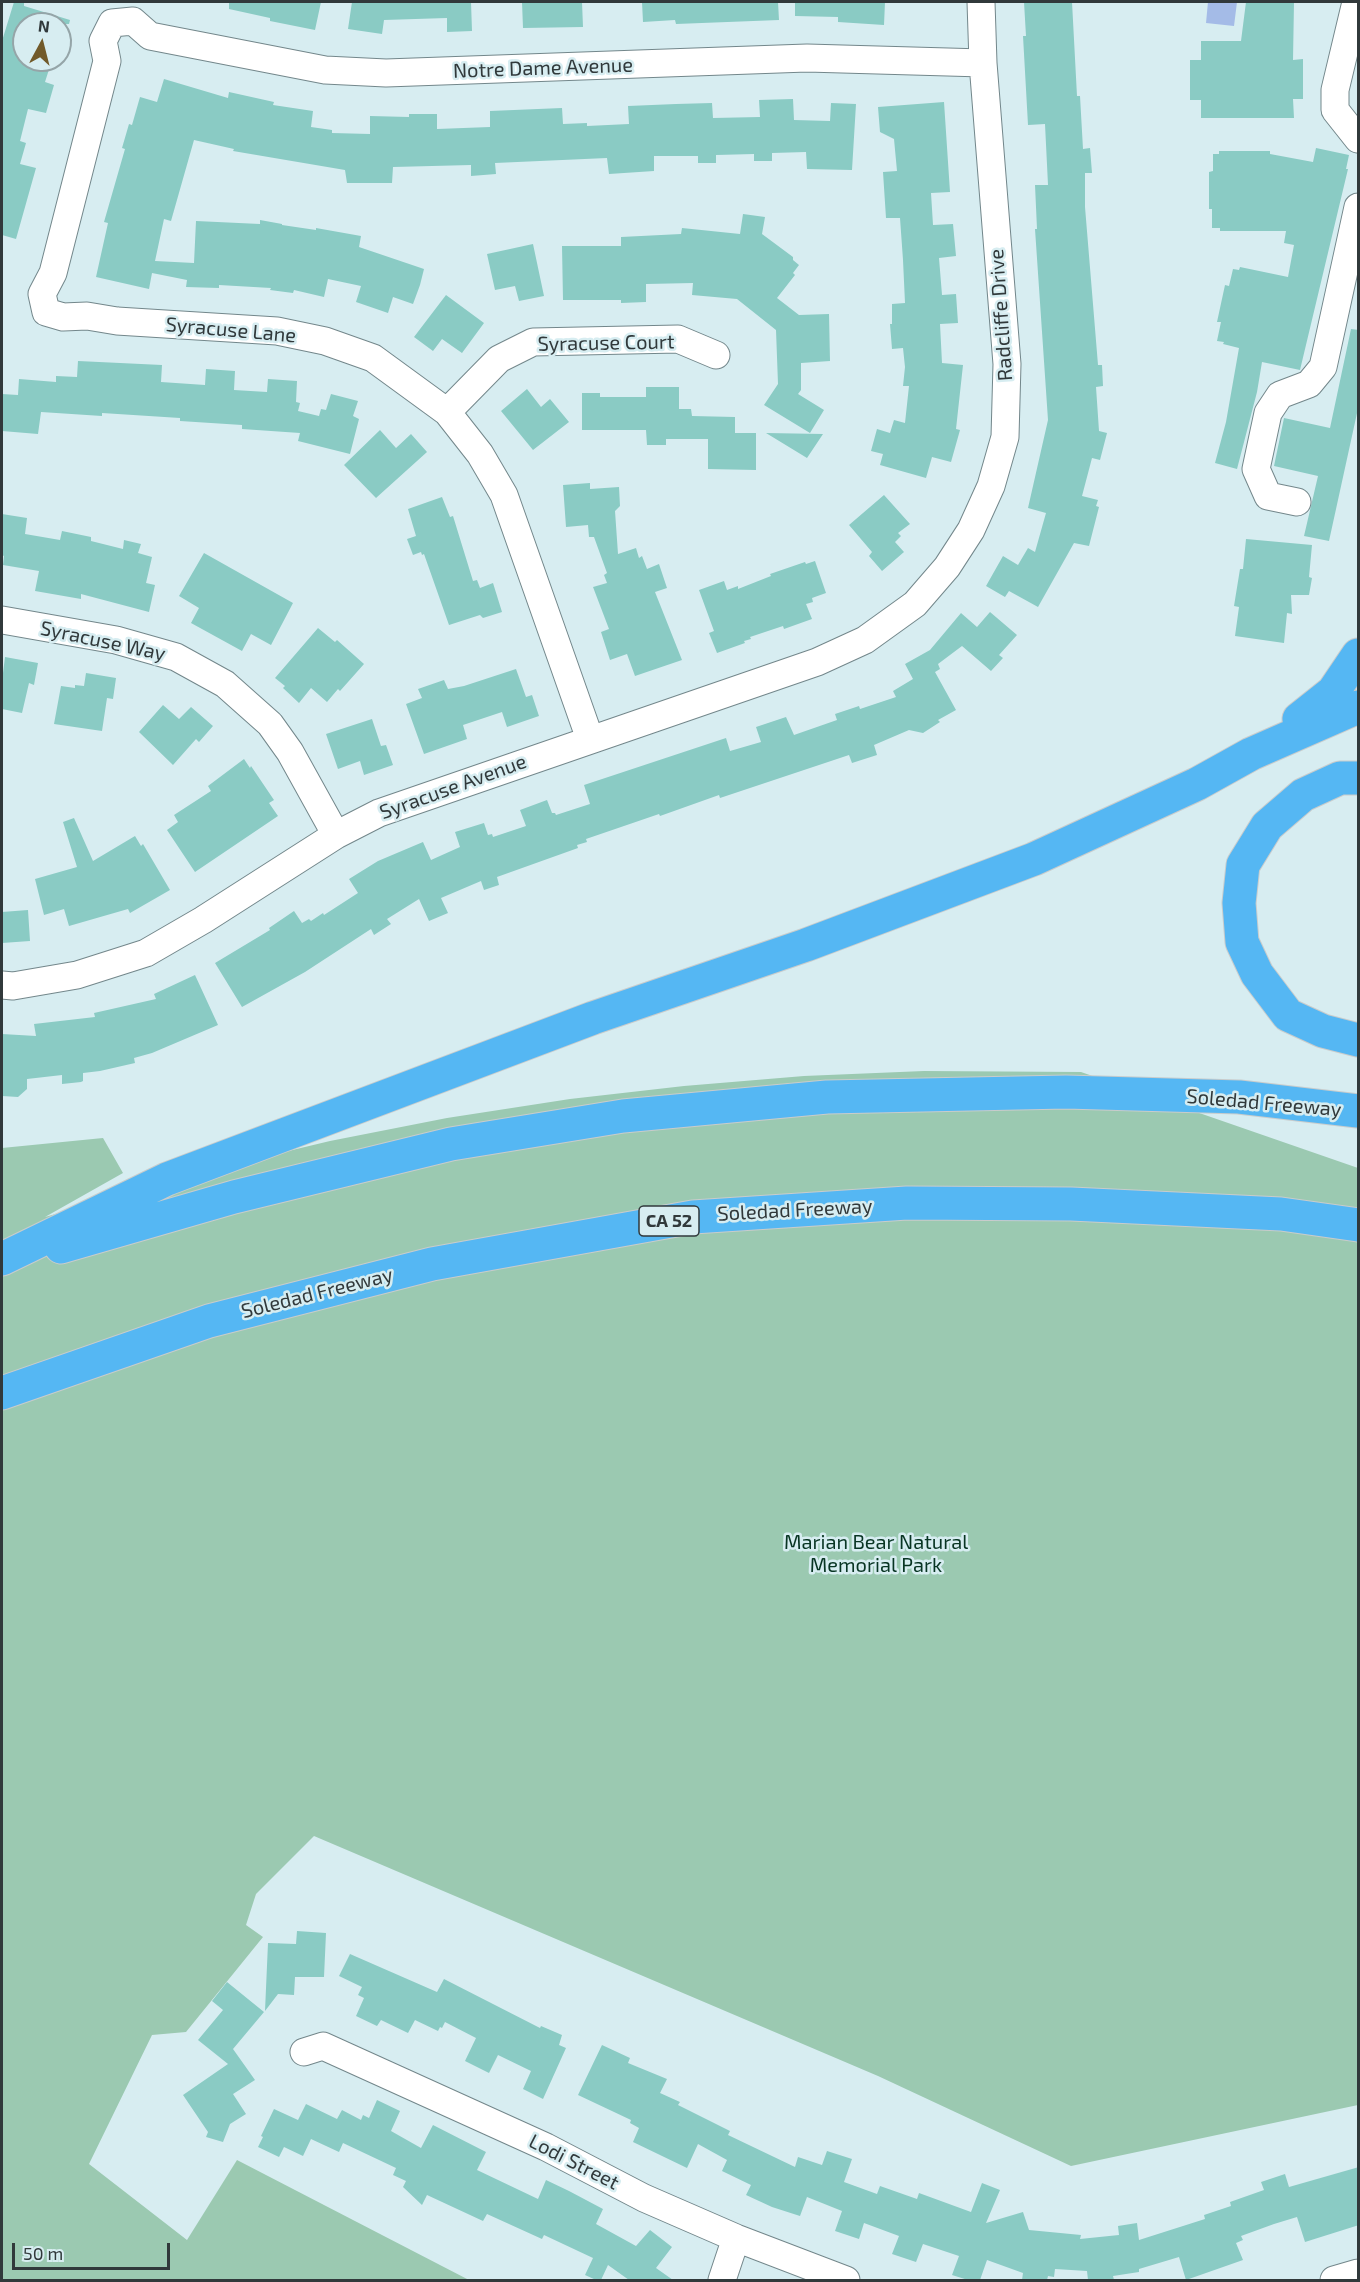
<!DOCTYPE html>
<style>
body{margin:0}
#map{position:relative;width:1360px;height:2282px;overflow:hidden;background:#d7edf1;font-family:"Exo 2",sans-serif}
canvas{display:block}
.frame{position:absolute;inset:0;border:3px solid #31393b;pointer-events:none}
.north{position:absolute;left:12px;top:12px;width:60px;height:60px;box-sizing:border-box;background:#d7edf1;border:2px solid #95a5a8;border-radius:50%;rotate:7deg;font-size:16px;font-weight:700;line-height:24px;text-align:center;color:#31393b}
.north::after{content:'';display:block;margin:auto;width:21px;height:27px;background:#715a2a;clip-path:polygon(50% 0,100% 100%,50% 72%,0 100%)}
.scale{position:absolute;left:12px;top:2243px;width:158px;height:27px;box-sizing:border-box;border:3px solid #31393b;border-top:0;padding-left:8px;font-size:18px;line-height:21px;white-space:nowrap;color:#31393b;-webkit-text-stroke:4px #d7edf1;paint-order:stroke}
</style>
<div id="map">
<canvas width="1360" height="2282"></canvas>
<div class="frame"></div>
<div class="north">N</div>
<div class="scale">50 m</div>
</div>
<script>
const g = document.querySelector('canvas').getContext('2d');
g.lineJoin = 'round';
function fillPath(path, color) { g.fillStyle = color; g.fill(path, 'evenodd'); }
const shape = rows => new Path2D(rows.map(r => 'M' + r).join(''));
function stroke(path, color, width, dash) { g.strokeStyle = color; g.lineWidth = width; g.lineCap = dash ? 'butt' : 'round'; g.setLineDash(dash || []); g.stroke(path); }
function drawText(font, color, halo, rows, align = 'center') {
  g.font = font + ' "Exo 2",sans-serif'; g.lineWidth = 5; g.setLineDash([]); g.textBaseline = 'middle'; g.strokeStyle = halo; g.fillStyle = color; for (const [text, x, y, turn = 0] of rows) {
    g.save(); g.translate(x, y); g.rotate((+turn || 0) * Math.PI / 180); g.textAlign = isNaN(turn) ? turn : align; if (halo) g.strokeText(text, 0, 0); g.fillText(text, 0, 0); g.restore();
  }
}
const green = shape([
 [924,1071,1081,1072,1358,1168,1358,2105,1071,2166,878,2076,314,1836,256,1894,246,1925,263,1937,186,2032,152,2035,89,2164,187,2240,237,2160,469,2280,2,2280,2,1148,103,1138,123,1173,45,1217,213,1169,330,1141,447,1118,570,1099,684,1086,804,1076]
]);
const water = shape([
 [1208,2,1237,2,1234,26,1206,23]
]);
const building = shape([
 [14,2,24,2,24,6,70,20,69,24,24,24,24,60,52,60,45,82,54,85,46,113,28,109,20,141,26,143,20,164,36,168,16,239,2,235,2,41],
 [229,2,321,2,315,30,270,21,270,18,229,9],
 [352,2,471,2,472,31,447,32,447,18,384,20,382,34,348,29],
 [522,2,582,2,583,27,523,28],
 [642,2,778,2,779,20,676,24,675,20,643,22],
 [795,2,885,2,884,25,838,22,838,17,795,16],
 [1024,2,1072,2,1077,96,1080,96,1083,149,1090,148,1092,173,1085,173,1085,207,1098,365,1102,365,1103,386,1096,387,1099,431,1107,433,1100,460,1092,458,1082,496,1098,500,1096,506,1099,507,1089,546,1074,543,1038,607,1009,591,1005,597,986,586,1003,556,1018,565,1028,548,1035,552,1046,513,1028,508,1048,420,1035,229,1037,229,1035,185,1048,185,1045,124,1028,125,1023,36,1026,36],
 [1246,2,1294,2,1293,60,1303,59,1303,99,1293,99,1294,118,1201,118,1201,100,1190,100,1190,60,1201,60,1201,41,1241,41],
 [164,79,228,98,229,92,274,102,273,105,313,111,311,127,332,130,332,133,370,134,370,116,409,117,409,114,437,114,437,129,490,127,490,111,562,108,563,124,587,123,587,126,629,124,628,106,676,104,712,103,713,118,760,117,759,100,793,99,794,120,830,121,831,103,856,104,852,170,807,169,806,152,772,153,772,161,754,161,754,154,716,155,716,163,698,163,698,156,654,156,654,171,609,174,607,158,495,163,496,174,471,176,471,165,393,167,392,183,347,183,345,170,233,151,234,149,194,140,171,221,164,219,155,261,194,263,196,221,260,224,260,220,282,224,282,225,316,230,316,228,361,236,359,247,424,269,420,285,413,304,393,297,388,313,356,302,361,286,328,279,324,297,294,290,293,293,270,290,271,288,219,285,219,288,186,287,187,280,152,273,149,289,96,277,108,223,104,222,125,149,122,148,129,124,132,125,140,97,157,102],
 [944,102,950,192,931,193,933,225,953,224,956,256,939,258,942,295,956,294,958,323,940,324,942,363,963,365,956,429,960,430,951,462,932,457,926,478,880,465,883,454,871,451,877,429,890,433,894,420,905,423,909,386,903,386,905,367,903,348,892,349,890,324,892,324,892,304,905,303,903,260,900,218,886,218,883,172,897,171,894,139,880,132,878,107],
 [1316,148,1349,155,1346,169,1348,169,1300,370,1262,362,1257,392,1237,469,1215,463,1226,422,1239,348,1223,344,1224,342,1217,341,1221,322,1217,322,1225,285,1229,286,1233,269,1239,270,1240,267,1288,277,1294,245,1284,243,1286,231,1220,231,1220,228,1212,228,1212,209,1209,209,1209,172,1213,171,1213,154,1219,154,1219,151,1270,151,1270,154,1313,162],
 [743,214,765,217,762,234,793,257,793,260,799,265,793,273,795,275,777,298,799,315,829,314,830,361,801,363,801,390,798,394,824,410,810,433,764,405,778,384,776,330,737,299,692,295,693,283,646,284,646,302,621,303,621,300,563,300,562,246,621,246,621,237,681,234,682,228,740,234],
 [533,244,544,296,519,301,515,286,495,290,487,254],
 [446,295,484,323,462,353,442,339,433,351,414,337],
 [1351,329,1359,330,1359,404,1329,541,1304,536,1318,476,1274,466,1284,418,1330,428],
 [78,361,162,365,161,382,205,385,206,369,235,371,234,390,267,392,268,379,297,381,296,402,300,403,298,411,319,416,321,409,326,410,331,394,358,401,353,416,359,419,350,454,298,441,300,433,242,429,242,425,180,421,180,418,102,413,102,416,41,412,38,434,2,431,2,394,18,395,19,379,56,382,56,376,77,377],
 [646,387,679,387,679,409,691,409,692,416,735,417,735,433,756,433,756,470,708,469,708,439,666,439,666,445,647,445,646,430,582,430,582,393,600,393,600,397,646,397],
 [527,389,541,407,550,399,569,422,533,450,501,411],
 [380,430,396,448,411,434,427,452,376,498,344,465],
 [766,433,823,434,807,458],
 [590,483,590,489,619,487,620,506,615,511,618,554,636,548,639,558,642,556,647,569,659,564,667,588,655,592,682,660,635,676,627,654,610,660,601,632,609,629,593,587,607,583,604,575,607,573,594,537,589,537,588,525,566,527,563,485],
 [884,495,910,524,898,533,901,536,895,542,904,552,882,571,869,556,872,552,849,525],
 [442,497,450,517,453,516,473,581,477,580,480,588,493,583,502,612,483,618,480,615,449,625,424,554,422,555,421,552,413,555,407,539,416,536,408,509],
 [2,514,27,518,25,534,60,540,62,531,91,537,91,541,123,549,124,540,141,544,138,553,152,557,146,583,155,585,149,612,81,594,81,599,35,591,39,571,3,565,4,556,2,555],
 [1246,539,1312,545,1309,577,1312,578,1309,595,1291,595,1292,614,1287,613,1284,643,1235,636,1239,607,1234,606,1240,569,1243,569],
 [204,553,293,603,271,645,251,634,242,651,191,623,199,608,179,596],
 [815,561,826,593,812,598,813,602,806,604,812,619,784,629,783,626,750,637,751,639,744,641,745,643,717,653,709,633,714,631,699,590,724,581,727,590,738,586,738,589,771,576,770,574,805,562,806,564],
 [990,612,1017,635,999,655,1003,658,991,671,962,646,938,664,940,669,935,672,956,710,938,720,940,722,923,733,909,730,874,745,877,755,852,763,849,755,720,798,719,795,660,816,659,814,586,839,587,842,577,845,578,848,497,877,499,885,484,890,481,881,441,898,448,913,429,921,419,899,387,919,391,924,374,935,371,929,305,972,242,1007,215,963,270,930,269,928,294,911,302,923,309,919,311,921,323,913,324,915,358,893,349,879,378,861,423,842,431,860,460,847,455,832,484,823,488,835,492,834,493,837,526,826,520,810,547,800,552,813,555,813,556,815,590,804,584,785,726,738,730,751,761,742,756,727,786,717,794,735,837,720,835,714,859,706,860,709,896,697,893,691,913,679,905,664,930,650,961,613,977,627],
 [318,628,335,642,337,640,364,664,340,691,338,689,327,702,311,688,299,703,283,688,285,686,275,678],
 [5,657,38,663,34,685,29,683,22,713,2,709,2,681],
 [516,669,526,697,532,695,539,716,507,727,502,712,463,725,467,739,424,754,406,704,422,698,418,689,444,680,448,689,464,686],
 [86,673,116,678,113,699,107,698,102,731,54,724,61,686,75,688,75,685,84,686],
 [163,705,179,719,191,707,213,726,199,742,196,739,173,765,139,732],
 [372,719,381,746,386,745,393,765,364,775,360,761,338,769,326,734],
 [244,759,250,768,251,766,274,800,269,803,278,816,195,872,167,830,178,822,174,815,211,791,208,786],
 [74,818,93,861,135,836,141,846,143,844,170,890,130,913,128,909,69,926,64,909,44,915,35,879,77,867,63,822],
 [28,910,30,941,2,943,2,912],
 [195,975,218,1025,152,1053,134,1058,135,1063,100,1071,83,1073,83,1081,81,1082,62,1084,62,1075,27,1079,27,1089,18,1097,2,1096,2,1034,36,1036,34,1024,95,1017,94,1013,156,999,154,994],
 [297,1931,326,1933,324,1977,295,1977,294,1995,278,1994,265,2011,268,1943,296,1944],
 [350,1954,437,1992,444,1979,540,2028,541,2026,562,2035,559,2045,566,2048,543,2099,523,2089,531,2071,498,2055,489,2073,465,2061,476,2038,445,2022,442,2028,440,2027,438,2031,415,2020,408,2033,381,2020,377,2026,356,2016,364,1998,358,1995,362,1987,339,1976],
 [227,1982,264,2012,233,2049,255,2080,233,2094,246,2114,230,2124,223,2142,206,2137,208,2132,183,2095,228,2064,198,2040,223,2010,212,2001],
 [602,2045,630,2058,628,2063,667,2079,660,2093,680,2102,678,2105,730,2131,728,2135,795,2167,798,2157,822,2165,827,2151,852,2159,844,2182,877,2194,880,2186,917,2199,919,2193,971,2212,982,2183,1000,2190,986,2223,1023,2212,1029,2230,1081,2235,1080,2239,1119,2235,1118,2226,1137,2223,1139,2240,1205,2219,1204,2215,1231,2206,1230,2202,1264,2190,1261,2182,1285,2174,1289,2187,1359,2167,1359,2225,1305,2242,1297,2217,1274,2224,1241,2236,1243,2240,1236,2243,1243,2260,1186,2280,1179,2257,1139,2269,1139,2272,1113,2276,1114,2280,1088,2280,1087,2271,1055,2269,1054,2277,1048,2276,1047,2280,1022,2280,1023,2273,987,2260,980,2280,968,2280,952,2275,959,2256,923,2244,916,2262,892,2254,899,2236,864,2223,859,2239,835,2231,842,2211,807,2197,800,2216,772,2207,746,2195,751,2185,722,2171,727,2160,698,2144,687,2168,633,2142,639,2128,630,2123,631,2120,578,2095],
 [377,2100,400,2111,391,2131,421,2148,433,2125,486,2152,477,2170,538,2199,546,2180,569,2191,603,2209,596,2224,636,2246,650,2230,672,2247,656,2268,673,2280,629,2280,608,2265,601,2280,596,2280,585,2275,593,2258,544,2235,542,2239,487,2214,483,2221,427,2195,422,2205,403,2187,406,2181,393,2175,396,2168,343,2143,339,2152,311,2139,303,2156,284,2147,279,2157,258,2147,263,2137,261,2136,274,2109,298,2120,306,2104,337,2119,342,2110,361,2120,363,2115,369,2118]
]);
const minor = shape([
 [1356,2,1335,90,1335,110,1358,139],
 [447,412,499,359,533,342,678,339,716,355],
 [1297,502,1268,496,1256,469,1268,413,1280,395,1309,384,1323,367,1358,207],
 [2,620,116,640,176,657,225,684,270,724,290,752,336,835],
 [590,739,504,495,480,454,447,412,373,358,325,341,277,331,117,321,87,316,63,317,46,312,42,294,53,273,107,61,103,41,112,23,133,21,150,36,325,70,386,73,807,58,983,63],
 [2,985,13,986,77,975,146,953,203,920,336,835,379,813,817,662,865,640,915,604,947,567,971,530,991,486,1005,437,1007,364,983,63,981,2],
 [304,2052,323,2046,546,2147,644,2198,736,2238,846,2280],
 [722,2280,736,2238],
 [1334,2280,1358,2273]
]);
const highway = shape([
 [1299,719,1333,692,1358,655],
 [1358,778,1340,778,1303,795,1267,826,1243,865,1239,903,1242,942,1257,974,1288,1015,1323,1031,1358,1040],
 [61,1247,234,1197,451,1144,623,1116,827,1097,1066,1092,1239,1097,1358,1111],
 [2,1259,167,1179,593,1018,806,945,1034,859,1197,784,1251,754,1358,707],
 [2,1393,209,1321,432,1264,693,1217,907,1203,1071,1204,1281,1214,1358,1225]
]);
const shields = [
 [669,1221,60]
];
const shieldNames = [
 ["CA 52",669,1221]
];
const streetNames = [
 ["Notre Dame Avenue",543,68,-2],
 ["Radcliffe Drive",1001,315,-94],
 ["Syracuse Lane",231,330,5],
 ["Syracuse Court",606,343,-1],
 ["Syracuse Way",103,641,12],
 ["Syracuse Avenue",453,787,-20],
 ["Soledad Freeway",1264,1103,5],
 ["Soledad Freeway",795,1210,-3],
 ["Soledad Freeway",317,1293,-14],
 ["Lodi Street",574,2162,27]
];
const parkNames = [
 ["Marian Bear Natural",876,1542],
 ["Memorial Park",876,1565]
];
fillPath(green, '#9bc9b1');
fillPath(water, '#a4bbe7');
fillPath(building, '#8acbc4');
stroke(minor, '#73878b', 29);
stroke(highway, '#c9cccc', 35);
stroke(minor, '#fff', 27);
stroke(highway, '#55b7f3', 33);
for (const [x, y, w] of shields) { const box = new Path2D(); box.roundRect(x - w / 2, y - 15, w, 30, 4.5); g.fillStyle = '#d7edf1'; g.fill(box); stroke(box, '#31393b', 1.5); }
drawText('bold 18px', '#31393b', null, shieldNames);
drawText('20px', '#31393b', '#d7edf1', streetNames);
drawText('20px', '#083523', '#d7edf1', parkNames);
</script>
